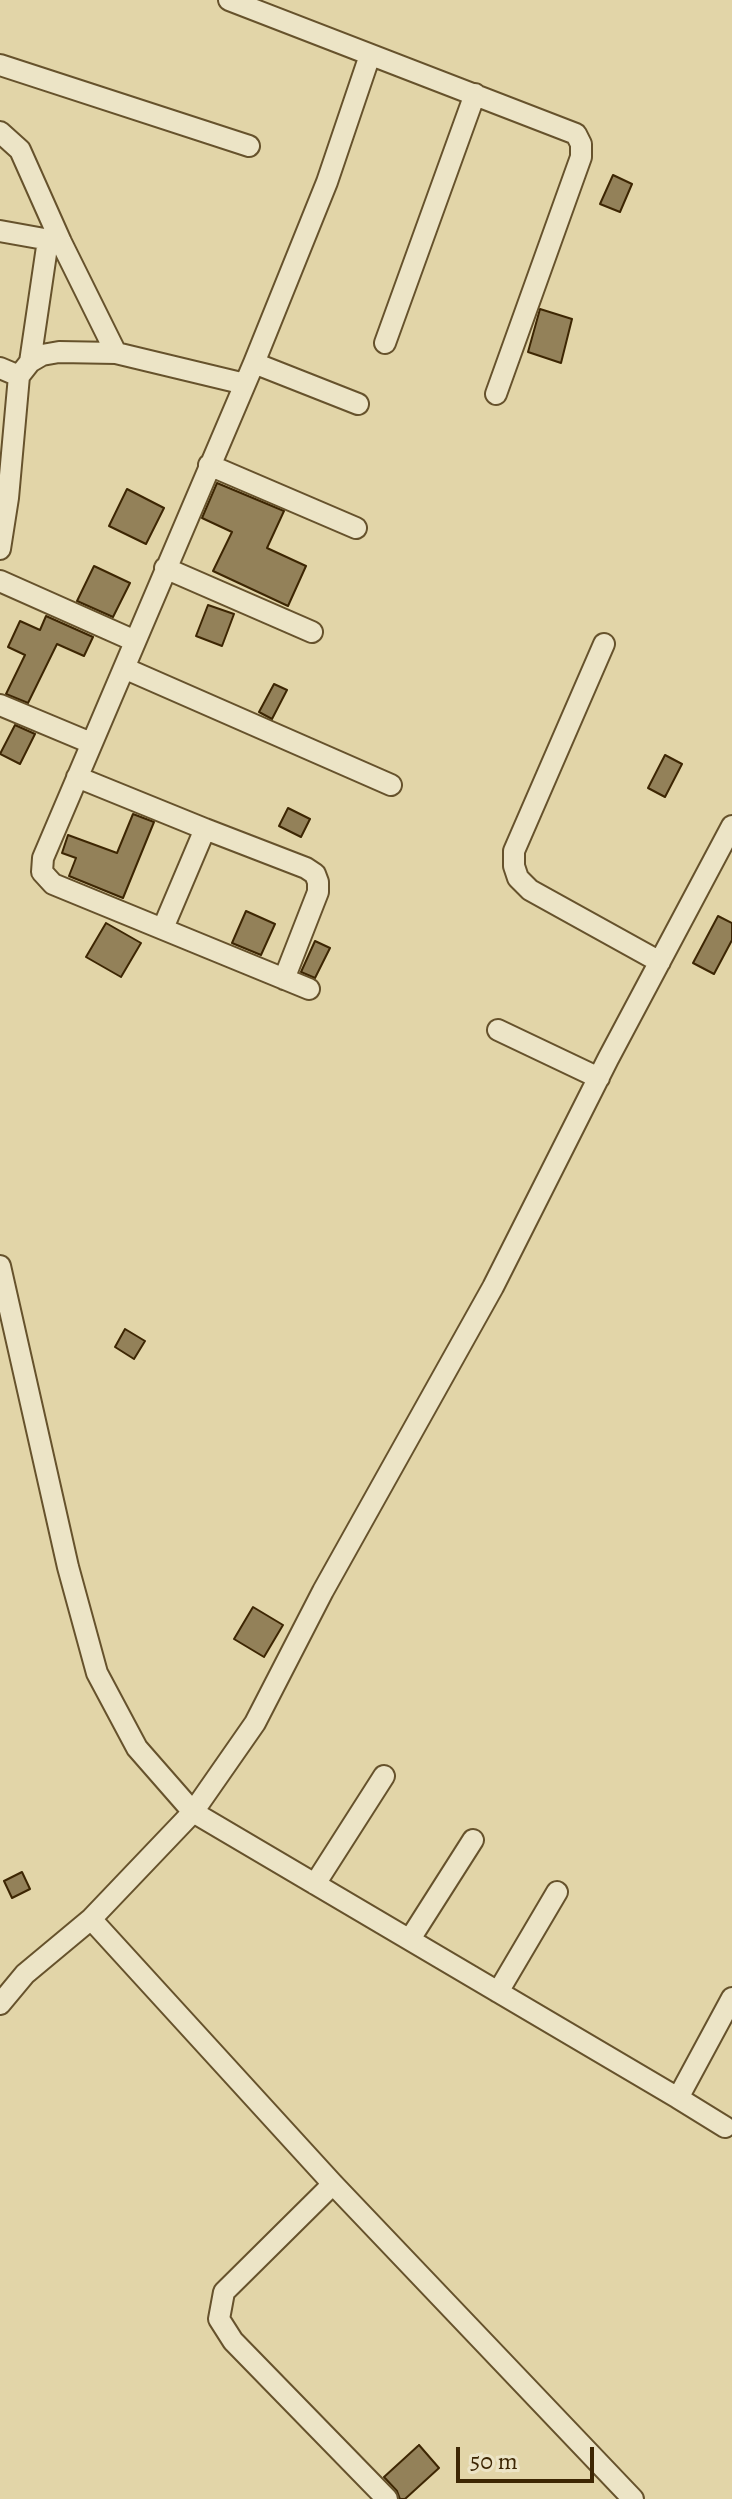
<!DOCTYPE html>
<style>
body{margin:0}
#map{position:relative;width:732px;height:2499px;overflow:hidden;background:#e2d5a8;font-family:Alegreya,serif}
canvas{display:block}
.scale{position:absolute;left:456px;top:2447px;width:138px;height:36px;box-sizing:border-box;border:4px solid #3d2603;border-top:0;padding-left:10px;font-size:24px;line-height:28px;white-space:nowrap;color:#3d2603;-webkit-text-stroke:6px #ece4c6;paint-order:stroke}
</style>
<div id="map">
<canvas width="732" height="2499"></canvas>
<div class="scale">50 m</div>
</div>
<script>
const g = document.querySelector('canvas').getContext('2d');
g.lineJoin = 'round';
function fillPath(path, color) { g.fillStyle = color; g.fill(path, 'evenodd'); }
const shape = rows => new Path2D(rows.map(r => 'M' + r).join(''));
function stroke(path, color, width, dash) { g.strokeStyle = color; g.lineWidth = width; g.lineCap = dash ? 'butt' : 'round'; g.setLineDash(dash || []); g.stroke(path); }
const building = shape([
 [613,175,632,184,620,212,600,204,613,175],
 [540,309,572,319,561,363,528,352,540,309],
 [217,483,284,511,267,548,306,566,288,606,213,571,232,532,202,518,217,483],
 [127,489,164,508,146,544,109,526,127,489],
 [94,566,130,583,113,617,77,601,94,566],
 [208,605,234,614,222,646,196,636,208,605],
 [46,616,93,637,84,656,57,644,28,703,6,694,25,655,8,647,20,621,40,630,46,616],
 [274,684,287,690,272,719,259,712,274,684],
 [15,725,35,734,20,764,0,754,15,725],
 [665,755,682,764,665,797,648,788,665,755],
 [288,808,310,819,301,837,279,826,288,808],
 [133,814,154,822,123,898,69,876,76,858,62,853,68,835,117,853,133,814],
 [246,911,275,924,261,955,232,943,246,911],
 [718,916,732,923,732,940,714,974,693,963,718,916],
 [106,923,141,943,121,977,86,957,106,923],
 [315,941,330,948,315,978,301,972,315,941],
 [125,1329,145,1341,134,1359,115,1347,125,1329],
 [253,1607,283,1625,264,1657,234,1639,253,1607],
 [22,1872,30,1889,12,1898,4,1881,22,1872],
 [419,2445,439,2468,405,2499,400,2499,397,2491,384,2477,419,2445]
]);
const street = shape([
 [229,0,576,134,581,144,581,157,496,394],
 [0,65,249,146],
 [0,132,20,150,61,242,116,353],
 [0,231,61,242],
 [385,343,475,94],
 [30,362,48,240],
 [254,363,358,404],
 [0,368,19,376,8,498,0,549],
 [19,376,30,362,42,355,59,352,116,353,245,384],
 [209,465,356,528],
 [165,568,312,632],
 [0,581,135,641],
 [604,644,514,851,514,866,518,878,530,890,660,962],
 [124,668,391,785],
 [0,705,91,743],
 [77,777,205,829,163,928],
 [205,829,306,868,315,874,318,882,318,892,284,979],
 [309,989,53,884,42,872,43,858,254,363,327,182,370,55],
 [498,1030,599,1078],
 [0,1266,68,1567,97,1673,137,1748,193,1812,678,2098,732,1998],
 [315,1884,384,1776],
 [91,1919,333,2184,633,2499],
 [410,1939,473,1840],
 [498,1992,557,1892],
 [0,2004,25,1974,91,1919,193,1812,255,1723,323,1591,493,1287,608,1059,732,826],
 [678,2098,725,2127],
 [333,2184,224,2292,219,2319,233,2341,387,2499]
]);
fillPath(building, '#938159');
stroke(building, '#3d2603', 2);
stroke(street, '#66522c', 24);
stroke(street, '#ece4c6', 20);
</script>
